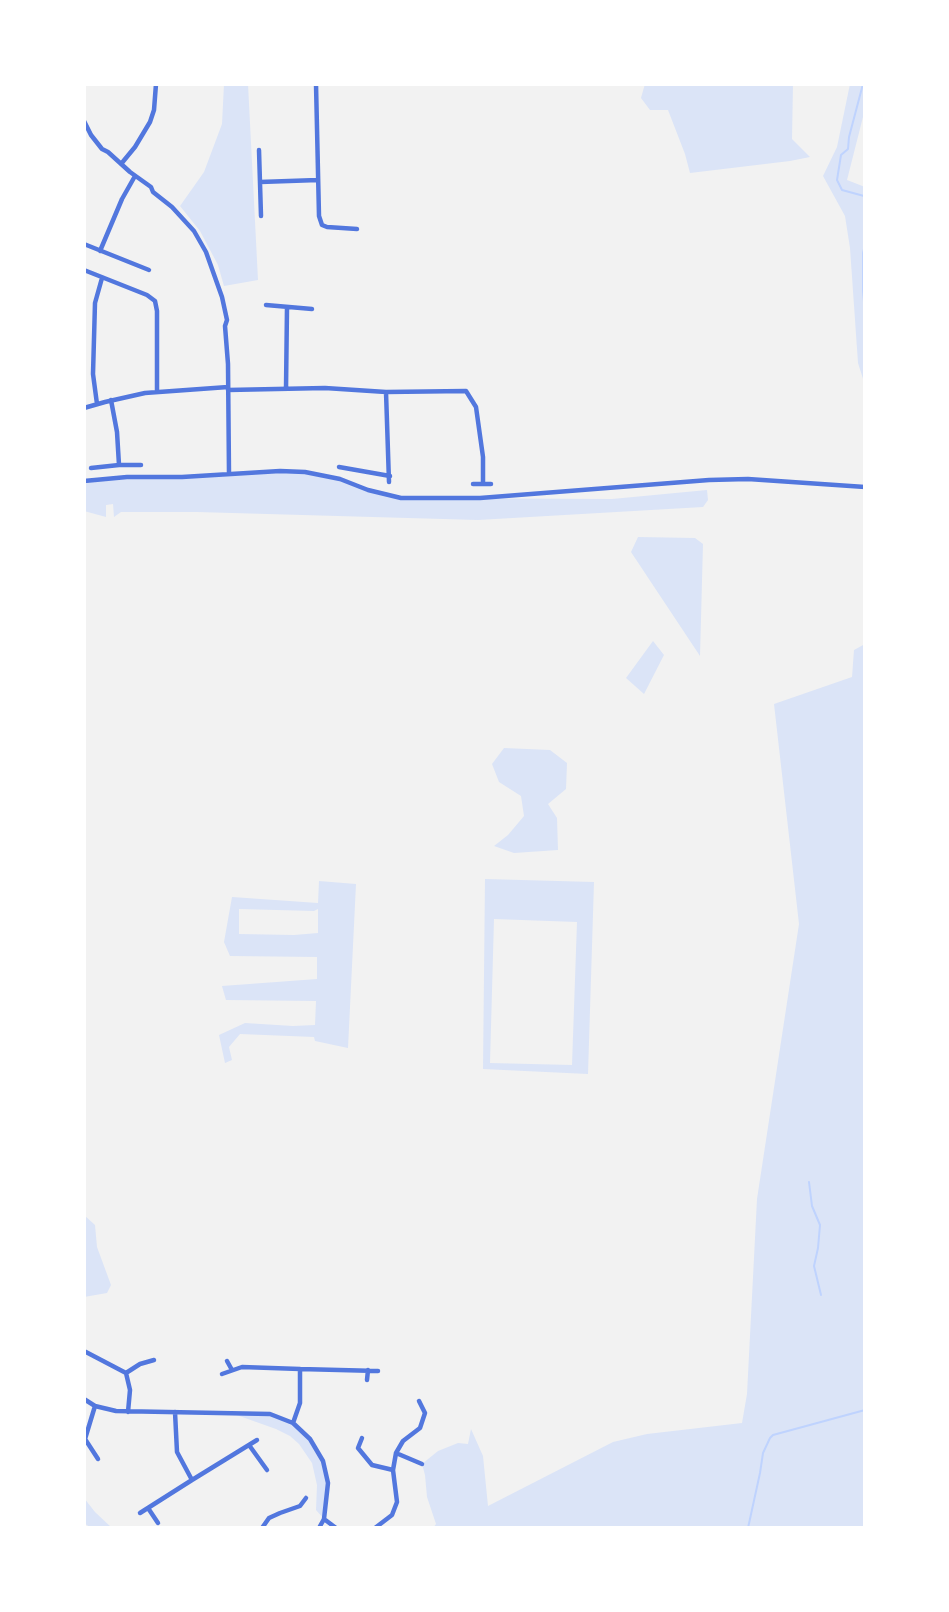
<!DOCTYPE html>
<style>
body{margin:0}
#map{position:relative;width:949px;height:1612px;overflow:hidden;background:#f2f2f2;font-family:Merriweather,serif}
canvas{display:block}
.frame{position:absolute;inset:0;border:86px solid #fff;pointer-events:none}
</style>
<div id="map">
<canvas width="949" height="1612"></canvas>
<div class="frame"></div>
</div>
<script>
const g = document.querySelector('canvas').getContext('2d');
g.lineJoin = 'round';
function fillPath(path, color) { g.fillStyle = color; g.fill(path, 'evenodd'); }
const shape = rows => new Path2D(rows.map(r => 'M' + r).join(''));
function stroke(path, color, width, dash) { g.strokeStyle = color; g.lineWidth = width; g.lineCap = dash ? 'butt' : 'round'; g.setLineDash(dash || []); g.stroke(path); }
const green = shape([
 [224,84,248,84,258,280,224,286,218,265,200,231,180,206,204,172,222,124],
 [645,84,793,84,792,139,810,157,790,161,690,173,685,154,668,110,650,110,641,98],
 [850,84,865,84,865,109,847,180,865,187,865,385,858,363,850,248,845,216,823,176,837,147],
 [305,472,340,479,401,498,612,499,707,490,708,500,703,507,478,520,197,512,121,512,114,517,113,504,106,505,106,517,84,511,84,481],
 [638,537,695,538,703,544,700,656,631,552],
 [653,641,664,655,644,694,626,678],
 [865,644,865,1528,433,1528,436,1524,427,1497,425,1475,422,1464,438,1451,458,1443,468,1444,471,1429,483,1456,488,1506,613,1442,647,1434,742,1423,747,1394,757,1199,799,924,774,704,852,677,854,650],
 [504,748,550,750,567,763,566,789,548,804,557,818,558,850,514,853,494,846,508,835,524,816,521,796,499,782,492,764],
 [485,879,594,882,588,1074,483,1069],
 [494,919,577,922,572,1065,490,1063],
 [319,881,356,884,348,1048,315,1041,314,1037,240,1034,229,1047,232,1060,225,1063,219,1035,245,1023,293,1026,315,1025,316,1001,226,1000,222,986,317,979,317,957,230,956,224,942,232,897,318,903],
 [239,909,314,911,318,909,318,933,294,935,239,934],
 [84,1215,95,1225,97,1247,111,1285,107,1293,84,1297],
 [231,1413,270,1414,293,1423,310,1439,323,1461,328,1483,324,1519,316,1510,317,1485,312,1463,299,1444,290,1436,276,1429],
 [84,1498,95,1512,112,1528,91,1528,84,1523]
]);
const stream = shape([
 [863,84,849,137,848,149,841,155,837,180,842,190,864,196,865,200],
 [865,245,863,253,863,291,865,312],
 [809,1182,812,1206,820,1225,818,1248,814,1266,821,1295],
 [748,1528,760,1473,763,1453,770,1438,773,1435,865,1410]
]);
const minor = shape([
 [316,84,319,216,322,225,327,227,357,229],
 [84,121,91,135,102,149,108,152,130,172,151,187,153,192,172,207,194,231,206,252,222,297,227,320,225,326,228,364,229,474],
 [259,150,261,216],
 [121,164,135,147,150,122,154,110,156,84],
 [260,182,318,180],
 [84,244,149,270],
 [100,251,122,199,135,176],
 [84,270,147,295,155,301,157,311,157,392],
 [266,305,312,309],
 [286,389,287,307],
 [228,390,325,388,386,392,466,391,476,407,483,457,483,484],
 [386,392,389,482],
 [97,404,93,374,95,303,102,278],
 [84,408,105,402,145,393,228,387],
 [119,465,141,465],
 [339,467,390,476],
 [91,468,119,465,117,432,111,400],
 [84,481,127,477,182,477,280,471,305,472,340,479,368,490,401,498,480,498,709,480,748,479,865,487],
 [473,484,491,484],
 [84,1351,126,1373,130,1390,128,1412],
 [227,1361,232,1370],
 [126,1373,140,1364,154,1360],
 [222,1374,242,1367,300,1369],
 [367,1380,368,1370],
 [84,1399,95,1406,116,1411,270,1414,293,1423,310,1439,323,1461,328,1483,324,1519,319,1528],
 [95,1406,85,1439,98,1459],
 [175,1412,177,1452,192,1480,257,1440],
 [293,1423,300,1403,300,1369,378,1371],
 [362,1438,358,1448,372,1465,393,1470],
 [249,1445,267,1470],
 [396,1453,422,1464],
 [148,1508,158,1523],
 [140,1513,192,1480],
 [324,1519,336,1528],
 [262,1528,269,1518,280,1513,300,1506,306,1498],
 [375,1528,392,1515,397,1502,393,1470,396,1453,403,1441,420,1428,425,1413,419,1401]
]);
fillPath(green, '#dbe4f7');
stroke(stream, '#bfd3fe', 2);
stroke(minor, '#5277de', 4.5);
</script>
